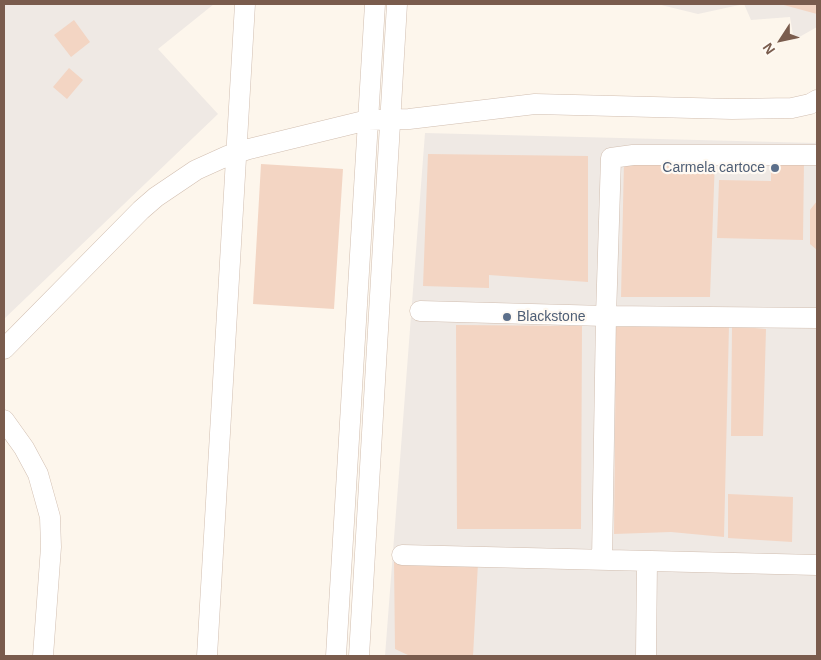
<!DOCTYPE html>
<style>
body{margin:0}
#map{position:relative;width:821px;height:660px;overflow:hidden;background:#fdf6ec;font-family:Helvetica,sans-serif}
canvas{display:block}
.frame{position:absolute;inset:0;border:5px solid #7a5c4d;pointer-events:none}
.north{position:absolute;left:756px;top:15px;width:50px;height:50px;-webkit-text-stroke:4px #fffaf3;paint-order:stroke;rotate:235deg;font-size:14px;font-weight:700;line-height:20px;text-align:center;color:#7a5c4d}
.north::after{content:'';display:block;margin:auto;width:18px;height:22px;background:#7a5c4d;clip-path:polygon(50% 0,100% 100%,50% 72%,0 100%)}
</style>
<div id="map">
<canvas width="821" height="660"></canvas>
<div class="frame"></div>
<div class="north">N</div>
</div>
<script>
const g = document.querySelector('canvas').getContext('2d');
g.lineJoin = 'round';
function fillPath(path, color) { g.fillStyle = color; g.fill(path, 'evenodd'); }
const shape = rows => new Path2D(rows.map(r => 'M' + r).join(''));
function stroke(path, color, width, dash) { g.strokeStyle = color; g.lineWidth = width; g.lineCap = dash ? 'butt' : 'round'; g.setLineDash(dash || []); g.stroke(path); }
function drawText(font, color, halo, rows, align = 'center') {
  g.font = font + ' Helvetica,sans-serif'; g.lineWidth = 4.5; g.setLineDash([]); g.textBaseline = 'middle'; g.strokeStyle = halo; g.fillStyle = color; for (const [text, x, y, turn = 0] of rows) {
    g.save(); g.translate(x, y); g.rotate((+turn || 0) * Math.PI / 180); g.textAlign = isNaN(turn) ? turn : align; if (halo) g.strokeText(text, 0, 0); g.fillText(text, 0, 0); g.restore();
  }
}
const industrial = shape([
 [4,4,214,4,158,49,218,114,4,319],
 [657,4,817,4,817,27,794,40,790,17,751,20,744,4,698,14],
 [425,133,815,143,817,139,817,656,385,656]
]);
const building = shape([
 [780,4,817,4,817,14],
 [74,20,90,42,71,57,54,35],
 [69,68,83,80,67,99,53,87],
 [428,154,588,156,588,282,489,275,489,288,423,286],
 [715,159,710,297,621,297,624,161],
 [771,160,804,161,803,240,717,238,719,180,771,181],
 [261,164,343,169,334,309,253,304],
 [817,201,817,250,810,244,810,210],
 [456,325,582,326,581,529,457,529],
 [616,325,729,325,724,537,671,532,614,534],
 [732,326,766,329,763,436,731,436],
 [728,494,793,497,792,542,728,538],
 [394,561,478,563,473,656,410,656,395,649]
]);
const minor = shape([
 [420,311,606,316,817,318],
 [4,349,141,210,156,197,196,170,227,156,249,149,368,120,409,119,535,104,732,109,792,108,810,104,817,100],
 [4,420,24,448,38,474,50,517,51,547,43,656],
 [402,555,817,565],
 [602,560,606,316,611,158,633,155,817,155],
 [207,656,245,4],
 [336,656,375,4],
 [359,656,397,4],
 [646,656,647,561]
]);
const markers = [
 [775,168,5,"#5c6f8a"],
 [507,317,5,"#5c6f8a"]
];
const serviceNames = [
 ["Carmela cartoce",765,168],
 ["Blackstone",517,317,"left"]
];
fillPath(industrial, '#efe9e4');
fillPath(building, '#f3d5c3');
stroke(minor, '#d1beb0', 21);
stroke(minor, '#fff', 20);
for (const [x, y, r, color] of markers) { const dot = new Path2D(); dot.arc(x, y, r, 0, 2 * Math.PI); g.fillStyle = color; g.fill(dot); stroke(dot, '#fffaf3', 2); }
drawText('14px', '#4e5e75', '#fffaf3', serviceNames, 'right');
</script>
